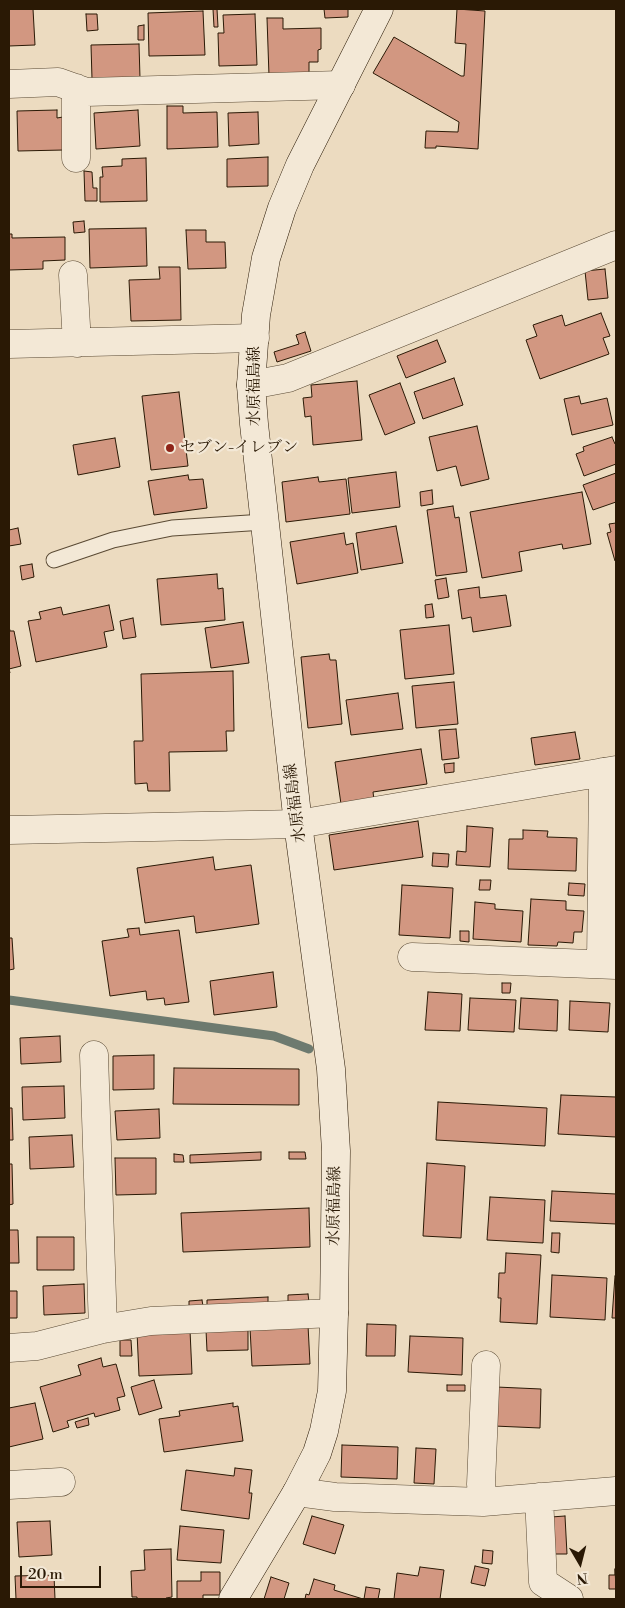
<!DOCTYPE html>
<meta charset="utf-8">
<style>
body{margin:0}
#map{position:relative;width:625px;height:1608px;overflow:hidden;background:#ecdbc0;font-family:"Libre Bodoni",serif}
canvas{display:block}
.frame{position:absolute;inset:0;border:10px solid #2a1905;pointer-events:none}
.north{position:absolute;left:555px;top:1538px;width:50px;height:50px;-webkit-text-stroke:4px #f3e8d6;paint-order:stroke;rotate:172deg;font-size:14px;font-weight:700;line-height:20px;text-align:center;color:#2a1905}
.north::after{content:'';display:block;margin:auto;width:18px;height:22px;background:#2a1905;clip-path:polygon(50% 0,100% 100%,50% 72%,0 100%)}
.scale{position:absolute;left:20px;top:1566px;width:81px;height:22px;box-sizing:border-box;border:2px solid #2a1905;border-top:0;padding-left:6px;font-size:15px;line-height:18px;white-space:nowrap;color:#2a1905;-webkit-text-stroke:4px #f3e8d6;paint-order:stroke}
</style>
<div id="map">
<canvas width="625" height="1608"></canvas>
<div class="frame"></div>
<div class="north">N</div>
<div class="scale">20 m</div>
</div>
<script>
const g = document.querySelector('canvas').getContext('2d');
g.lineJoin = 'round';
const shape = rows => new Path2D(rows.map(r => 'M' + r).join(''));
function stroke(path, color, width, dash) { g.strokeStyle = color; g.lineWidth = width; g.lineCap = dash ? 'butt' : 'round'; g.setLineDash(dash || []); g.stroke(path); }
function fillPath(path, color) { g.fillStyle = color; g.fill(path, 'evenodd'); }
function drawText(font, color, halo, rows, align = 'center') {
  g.font = font + ' "Libre Bodoni","Noto Serif JP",serif'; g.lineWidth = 4.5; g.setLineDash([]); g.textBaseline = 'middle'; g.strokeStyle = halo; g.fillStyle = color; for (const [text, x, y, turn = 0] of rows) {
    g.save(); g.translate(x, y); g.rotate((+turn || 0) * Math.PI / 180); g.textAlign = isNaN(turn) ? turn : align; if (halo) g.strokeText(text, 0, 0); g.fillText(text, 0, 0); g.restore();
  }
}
const stream = shape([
 [9,1000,274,1036,309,1049]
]);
const building = shape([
 [9,9,33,9,35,45,9,46,9,9],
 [213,9,217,9,218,27,214,27,213,9],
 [324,9,348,9,348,17,325,18,324,9],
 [457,9,485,11,478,149,436,146,436,148,425,148,426,131,458,132,459,122,373,73,394,37,461,76,464,76,466,44,455,43,457,9],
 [203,11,205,55,149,56,148,13,203,11],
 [86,14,97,14,98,30,87,31,86,14],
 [255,14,257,65,219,66,218,33,224,33,223,15,255,14],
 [267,18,283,18,283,29,321,28,321,49,318,50,318,62,309,62,309,75,269,76,267,18],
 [144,25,144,40,138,40,138,26,144,25],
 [139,44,140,78,92,79,91,45,139,44],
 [167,106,183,106,183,113,217,112,218,147,167,149,167,106],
 [57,110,57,118,63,117,64,150,18,151,17,111,57,110],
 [138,110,140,146,96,149,94,113,138,110],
 [258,112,259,144,229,146,228,113,258,112],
 [268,157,268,186,227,187,227,159,268,157],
 [146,158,147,201,100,202,100,177,103,177,102,167,122,166,122,159,146,158],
 [84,171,92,172,93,188,97,188,97,201,85,201,84,171],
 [84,221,85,232,74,233,73,222,84,221],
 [146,228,147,266,90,268,89,229,146,228],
 [186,230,206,230,206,242,225,242,226,268,188,269,186,230],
 [9,234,12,234,12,238,65,237,65,260,43,261,43,269,9,270,9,234],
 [159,267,180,267,181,320,131,321,129,280,160,279,159,267],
 [605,269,608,298,588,300,585,271,605,269],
 [601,313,610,336,603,338,609,354,540,379,526,340,537,336,533,325,562,315,565,326,601,313],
 [305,332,311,351,277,362,274,352,299,344,296,335,305,332],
 [437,340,446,362,406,378,397,356,437,340],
 [454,378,463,405,423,419,414,392,454,378],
 [357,381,362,440,313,445,311,416,305,417,303,398,312,397,311,385,357,381],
 [400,383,415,423,385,435,369,395,400,383],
 [179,392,188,466,151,470,142,396,179,392],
 [579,396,581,404,607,398,613,425,572,435,564,399,579,396],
 [477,426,489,479,461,486,456,466,437,471,429,437,477,426],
 [612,437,615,444,616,444,616,464,584,476,576,454,584,451,583,447,612,437],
 [115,438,120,467,78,475,73,445,115,438],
 [396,472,400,507,352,513,348,478,396,472],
 [616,473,616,502,593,510,583,485,616,473],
 [188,475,189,480,203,479,207,508,154,515,148,481,188,475],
 [318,477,319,482,346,479,350,514,286,522,282,482,318,477],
 [432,490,433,504,421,506,420,492,432,490],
 [582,492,591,544,563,549,562,544,519,552,522,571,482,578,470,512,582,492],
 [453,506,455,518,459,517,467,572,436,576,427,510,453,506],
 [616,523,616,560,615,561,607,533,611,532,609,524,616,523],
 [396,526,403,563,361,570,356,533,396,526],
 [18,528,21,544,9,546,9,530,18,528],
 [344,533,346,545,353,543,358,573,297,584,290,542,344,533],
 [32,564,34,577,22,580,20,566,32,564],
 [217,574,218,589,223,588,225,620,161,625,157,579,217,574],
 [446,578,449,597,438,599,435,580,446,578],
 [479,587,480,598,506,595,511,626,473,632,471,617,462,619,458,590,479,587],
 [432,604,434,617,426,618,425,605,432,604],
 [109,605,114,630,104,632,107,647,36,662,28,621,41,619,39,612,61,607,63,615,109,605],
 [133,618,136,637,123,639,120,621,133,618],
 [243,622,249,663,211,668,205,628,243,622],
 [449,625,454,674,405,679,400,630,449,625],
 [9,626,10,631,14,631,21,666,9,669,10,673,9,674,9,626],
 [329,654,330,660,336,660,342,724,308,728,301,657,329,654],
 [233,671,234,731,226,731,227,751,169,752,170,791,148,791,147,783,135,784,134,741,143,741,141,674,233,671],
 [454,682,458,724,416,728,412,686,454,682],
 [398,693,403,729,351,735,346,700,398,693],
 [456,729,459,758,442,760,439,730,456,729],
 [575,732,580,759,535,765,531,738,575,732],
 [421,749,427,784,373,792,374,800,341,804,335,762,421,749],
 [454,763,454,772,445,773,444,764,454,763],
 [418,821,423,857,334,870,329,835,418,821],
 [467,826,493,828,490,867,456,865,457,851,466,852,467,826],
 [523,830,548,831,547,837,577,838,576,871,508,869,509,839,523,839,523,830],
 [433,853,449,854,448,867,432,866,433,853],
 [213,857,215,870,251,865,259,924,196,933,194,916,145,923,137,868,213,857],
 [480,880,491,880,490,890,479,890,480,880],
 [569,883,585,884,584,896,568,895,569,883],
 [402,885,453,888,450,938,399,935,402,885],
 [531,899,566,901,566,910,584,911,582,932,574,932,573,943,558,942,557,946,528,945,531,899],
 [475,902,495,904,495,909,523,911,521,942,473,939,475,902],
 [139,928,140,935,179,930,189,1002,165,1005,164,998,147,1000,146,991,110,996,102,941,129,937,127,929,139,928],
 [460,931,469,931,469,942,460,941,460,931],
 [9,938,12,938,14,969,9,970,9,938],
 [273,972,277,1007,214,1015,210,981,273,972],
 [502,983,511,983,510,993,502,993,502,983],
 [428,992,462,994,460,1031,425,1030,428,992],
 [470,998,516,1000,514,1032,468,1030,470,998],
 [521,998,558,1000,557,1031,519,1029,521,998],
 [570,1001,610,1003,608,1032,569,1030,570,1001],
 [60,1036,61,1062,21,1064,20,1038,60,1036],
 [154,1055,154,1089,113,1090,113,1056,154,1055],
 [174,1068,299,1069,299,1105,173,1104,174,1068],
 [64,1086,65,1118,23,1120,22,1087,64,1086],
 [561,1095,616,1097,616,1137,558,1134,561,1095],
 [438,1102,547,1108,545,1146,436,1140,438,1102],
 [9,1108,12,1108,13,1140,9,1140,9,1108],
 [159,1109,160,1138,117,1140,115,1111,159,1109],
 [72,1135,74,1167,30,1169,29,1137,72,1135],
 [261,1152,261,1160,190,1163,190,1155,261,1152],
 [289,1152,305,1152,306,1159,289,1159,289,1152],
 [174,1154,183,1155,184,1162,174,1162,174,1154],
 [115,1158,156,1158,156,1194,116,1195,115,1158],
 [427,1163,465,1166,461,1238,423,1236,427,1163],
 [9,1164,12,1164,13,1204,9,1205,9,1164],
 [552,1191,616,1194,616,1224,550,1221,552,1191],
 [490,1197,545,1200,543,1243,487,1240,490,1197],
 [309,1208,310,1247,183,1252,181,1213,309,1208],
 [9,1230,18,1230,19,1263,9,1263,9,1230],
 [552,1233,560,1233,559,1253,551,1252,552,1233],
 [37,1237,74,1237,74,1270,37,1270,37,1237],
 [506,1253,541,1255,537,1324,500,1322,501,1298,498,1298,499,1273,505,1273,506,1253],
 [552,1275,607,1278,605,1320,550,1317,552,1275],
 [615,1276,616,1276,616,1318,612,1318,615,1276],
 [84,1284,85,1313,44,1315,43,1286,84,1284],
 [9,1291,17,1291,17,1318,9,1318,9,1291],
 [308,1294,309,1302,288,1302,288,1295,308,1294],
 [268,1297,268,1303,207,1305,207,1300,268,1297],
 [202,1300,203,1306,189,1307,189,1301,202,1300],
 [367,1324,396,1325,395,1356,366,1356,367,1324],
 [308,1325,310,1364,252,1366,250,1328,308,1325],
 [248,1328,248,1350,207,1351,206,1330,248,1328],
 [190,1330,192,1374,139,1376,137,1332,190,1330],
 [410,1336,463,1338,462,1375,408,1372,410,1336],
 [120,1340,131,1340,132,1356,120,1356,120,1340],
 [101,1358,103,1367,116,1364,125,1396,117,1398,120,1410,95,1417,94,1413,67,1421,69,1427,53,1432,40,1387,81,1375,78,1365,101,1358],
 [154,1380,162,1408,139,1415,131,1387,154,1380],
 [447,1385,465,1385,465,1391,447,1391,447,1385],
 [496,1387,541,1389,540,1428,494,1426,496,1387],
 [35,1403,43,1439,9,1447,9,1408,35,1403],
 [233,1403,233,1407,238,1406,243,1441,164,1452,159,1419,180,1416,179,1411,233,1403],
 [88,1418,89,1425,77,1428,75,1422,88,1418],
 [342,1445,398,1447,397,1479,341,1477,342,1445],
 [416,1448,436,1449,434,1484,414,1483,416,1448],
 [235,1468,252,1470,249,1493,252,1493,249,1519,181,1510,186,1470,234,1476,235,1468],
 [312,1516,344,1525,335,1554,303,1544,312,1516],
 [565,1516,567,1554,553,1554,551,1517,565,1516],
 [50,1521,52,1555,19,1557,17,1522,50,1521],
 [180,1526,224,1530,221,1563,177,1560,180,1526],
 [171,1549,172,1597,166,1598,166,1599,137,1599,137,1597,132,1597,131,1571,145,1570,144,1550,171,1549],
 [483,1550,493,1551,492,1564,482,1563,483,1550],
 [475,1566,489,1569,485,1586,471,1583,475,1566],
 [420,1567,444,1570,440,1599,394,1599,397,1573,418,1576,420,1567],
 [615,1569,616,1589,609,1589,609,1575,615,1575,615,1569],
 [201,1572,220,1572,220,1595,203,1595,203,1599,177,1599,177,1581,201,1581,201,1572],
 [54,1575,55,1599,16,1599,15,1576,54,1575],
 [271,1577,289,1583,284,1599,264,1599,271,1577],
 [314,1579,335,1585,334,1590,363,1599,305,1599,306,1594,309,1595,314,1579],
 [366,1587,380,1589,378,1599,364,1599,366,1587]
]);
const service = shape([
 [54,560,113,540,172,528,264,522]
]);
const minor = shape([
 [9,84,58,82,86,92,341,85],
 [76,88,76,158],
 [73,275,77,343],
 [9,344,255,338],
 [251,385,288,378,616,245],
 [9,830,298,824,616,770],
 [412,957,616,965],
 [601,964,603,772],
 [94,1055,103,1329],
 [9,1348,37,1346,103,1329,151,1321,334,1313],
 [9,1485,61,1482],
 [297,1492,335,1497,483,1502,616,1491],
 [539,1497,543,1582,569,1599],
 [483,1502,481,1484,486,1365]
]);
const secondary = shape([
 [233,1599,297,1492,317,1453,324,1431,332,1391,334,1313,336,1151,331,1069,298,824,254,424,251,385,256,315,266,258,282,208,300,165,379,9]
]);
const markers = [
 [170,448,5,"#8f2418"]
];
const streetNames = [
 ["水原福島線",255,386,-90],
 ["水原福島線",296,803,-97],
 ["水原福島線",335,1206,-89]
];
const poiNames = [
 ["セブン-イレブン",180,448]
];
stroke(stream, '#6d7a6f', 9);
fillPath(building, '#d29781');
stroke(building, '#2a1905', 1);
stroke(service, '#5a4a34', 17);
stroke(minor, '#5a4a34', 29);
stroke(secondary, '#2a1905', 29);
stroke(service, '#f3e8d6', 15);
stroke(minor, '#f3e8d6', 28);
stroke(secondary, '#f3e8d6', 28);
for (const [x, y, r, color] of markers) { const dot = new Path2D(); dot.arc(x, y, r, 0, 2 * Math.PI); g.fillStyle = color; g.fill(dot); stroke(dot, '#f3e8d6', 2); }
drawText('16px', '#2a1905', '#f3e8d6', streetNames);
drawText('16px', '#2a1905', '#f3e8d6', poiNames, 'left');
</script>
